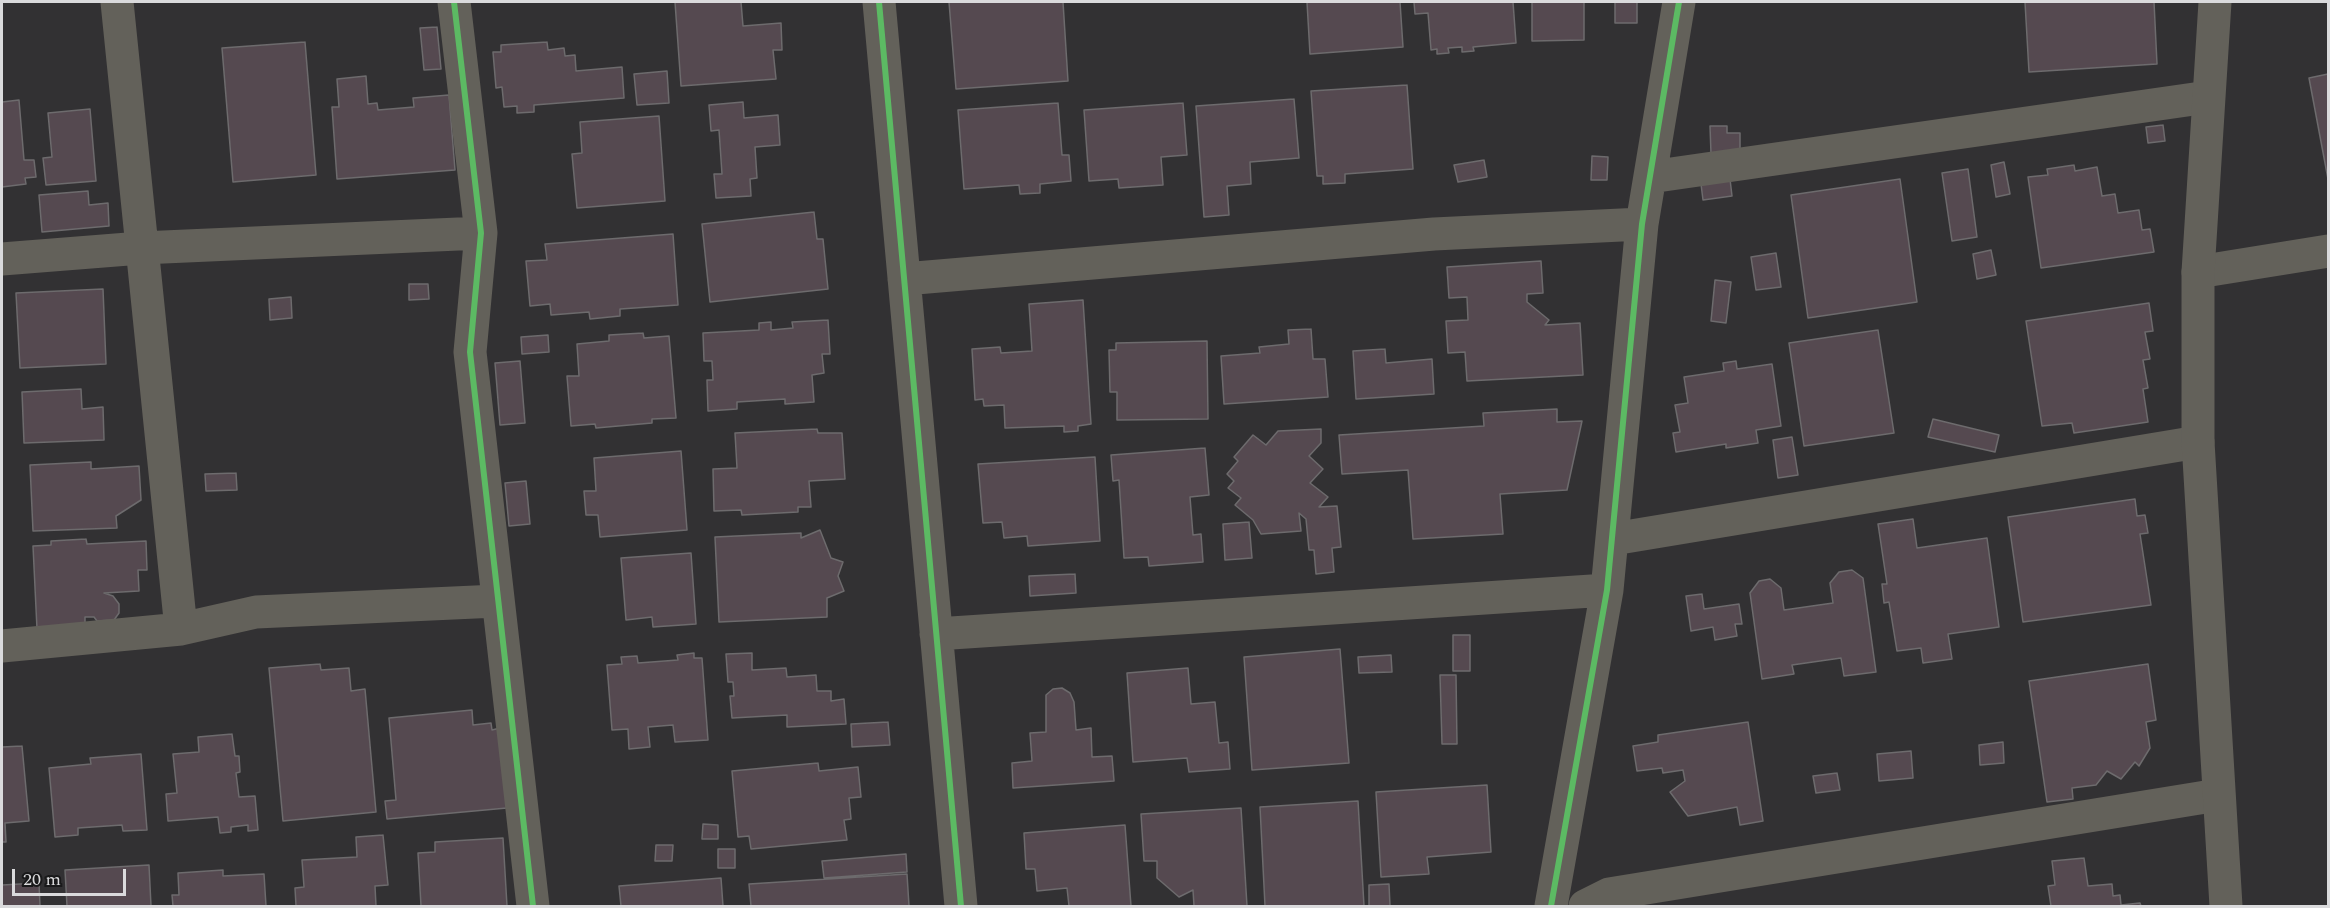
<!DOCTYPE html>
<style>
body{margin:0}
#map{position:relative;width:2330px;height:908px;overflow:hidden;background:#323133;font-family:Spectral,serif}
canvas{display:block}
.frame{position:absolute;inset:0;border:3px solid #dadadc;pointer-events:none}
.scale{position:absolute;left:12px;top:869px;width:114px;height:27px;box-sizing:border-box;border:3px solid #dadadc;border-top:0;padding-left:8px;font-size:18px;line-height:21px;white-space:nowrap;color:#dadadc;-webkit-text-stroke:4px #19191a;paint-order:stroke}
</style>
<div id="map">
<canvas width="2330" height="908"></canvas>
<div class="frame"></div>
<div class="scale">20 m</div>
</div>
<script>
const g = document.querySelector('canvas').getContext('2d');
g.lineJoin = 'round';
function fillPath(path, color) { g.fillStyle = color; g.fill(path, 'evenodd'); }
const shape = rows => new Path2D(rows.map(r => 'M' + r).join(''));
function stroke(path, color, width, dash) { g.strokeStyle = color; g.lineWidth = width; g.lineCap = dash ? 'butt' : 'round'; g.setLineDash(dash || []); g.stroke(path); }
const building = shape([
 [675,2,741,2,743,26,781,23,782,50,773,50,776,79,681,86,675,2],
 [949,2,1063,2,1068,81,956,89,949,2],
 [1307,2,1400,2,1403,47,1310,54,1307,2],
 [1414,2,1513,2,1516,43,1473,47,1474,51,1462,52,1462,47,1448,48,1449,53,1437,54,1437,49,1431,50,1428,13,1415,14,1414,2],
 [1532,2,1595,2,1584,2,1584,40,1532,41,1532,2],
 [1615,2,1637,2,1637,23,1615,23,1615,2],
 [2025,2,2154,2,2157,64,2029,72,2025,2],
 [437,27,441,69,424,70,420,28,437,27],
 [305,42,316,175,233,182,222,48,305,42],
 [547,42,548,50,564,48,565,56,575,55,576,71,622,67,624,98,534,105,534,112,517,113,517,106,504,107,502,87,496,88,493,52,501,52,501,45,547,42],
 [667,71,669,103,637,105,634,74,667,71],
 [2328,74,2328,179,2309,78,2328,74],
 [366,76,368,104,377,103,378,110,414,107,413,98,449,95,455,170,337,179,332,107,339,107,337,79,366,76],
 [1407,85,1413,169,1345,174,1345,183,1323,184,1323,176,1317,176,1311,91,1407,85],
 [1294,99,1299,158,1250,162,1251,184,1227,186,1229,215,1204,217,1196,106,1294,99],
 [19,100,24,160,34,160,36,177,25,178,26,184,2,187,2,102,19,100],
 [743,102,744,118,778,115,780,145,755,147,757,178,750,179,751,196,716,198,714,174,722,174,719,130,711,131,709,105,743,102],
 [1058,103,1062,155,1069,155,1071,181,1040,184,1040,193,1020,194,1019,185,964,189,958,110,1058,103],
 [1183,103,1187,155,1161,157,1163,185,1119,188,1118,179,1089,181,1084,110,1183,103],
 [90,109,96,181,46,185,43,158,52,157,48,113,90,109],
 [659,116,665,201,577,208,572,154,582,153,580,122,659,116],
 [2163,125,2165,141,2148,143,2146,127,2163,125],
 [1710,126,1727,126,1727,133,1740,133,1740,155,1711,154,1710,126],
 [1592,156,1608,157,1607,180,1591,180,1592,156],
 [1484,160,1487,177,1458,182,1454,165,1484,160],
 [2004,162,2010,194,1996,197,1991,165,2004,162],
 [2074,165,2075,171,2097,167,2102,196,2115,194,2118,213,2139,210,2142,230,2150,229,2154,252,2041,268,2028,177,2048,175,2047,169,2074,165],
 [1968,169,1977,237,1952,241,1942,173,1968,169],
 [1730,179,1732,196,1703,200,1701,184,1730,179],
 [1900,179,1917,302,1808,318,1791,195,1900,179],
 [88,191,89,205,108,203,109,226,42,232,39,195,88,191],
 [814,212,817,239,823,239,828,289,710,302,702,224,814,212],
 [673,234,678,305,620,309,620,316,590,319,589,312,551,315,550,304,530,306,526,261,547,260,545,244,673,234],
 [1991,250,1996,275,1977,279,1973,254,1991,250],
 [1776,253,1781,287,1756,290,1751,257,1776,253],
 [1541,261,1543,293,1527,294,1527,302,1549,320,1545,325,1580,323,1583,375,1467,381,1465,352,1448,353,1446,321,1468,320,1467,297,1449,298,1447,267,1541,261],
 [1715,280,1731,282,1726,323,1711,321,1715,280],
 [409,284,428,284,429,299,409,300,409,284],
 [103,289,106,364,20,368,16,293,103,289],
 [291,297,292,318,270,320,269,299,291,297],
 [1083,300,1091,424,1078,426,1078,431,1064,432,1064,426,1005,428,1004,405,984,406,983,399,975,400,972,349,1000,347,1001,353,1032,351,1029,304,1083,300],
 [2149,303,2153,331,2145,332,2150,359,2143,360,2148,388,2143,389,2148,422,2074,433,2072,423,2042,426,2026,321,2149,303],
 [828,320,830,354,822,354,824,373,812,375,814,402,785,404,785,399,737,402,737,409,708,411,707,380,713,380,712,361,704,361,703,333,759,330,759,323,771,322,771,330,793,328,792,322,828,320],
 [1311,329,1313,359,1325,359,1328,397,1224,404,1221,356,1260,353,1259,347,1289,344,1288,330,1311,329],
 [1878,330,1894,433,1804,446,1789,343,1878,330],
 [643,333,644,338,669,336,676,418,652,419,652,423,596,428,595,424,571,426,567,376,579,376,577,344,609,341,609,335,643,333],
 [548,335,549,352,522,354,521,337,548,335],
 [1207,341,1208,419,1117,420,1117,392,1110,392,1109,350,1116,350,1116,343,1207,341],
 [1385,349,1386,363,1432,359,1434,394,1356,399,1353,351,1385,349],
 [520,361,525,423,500,425,495,363,520,361],
 [1736,361,1737,369,1772,364,1781,426,1756,430,1758,443,1726,448,1726,444,1676,452,1673,433,1680,432,1675,405,1688,403,1684,377,1724,371,1723,363,1736,361],
 [81,389,82,409,103,407,104,440,24,443,22,392,81,389],
 [1557,409,1557,422,1582,421,1567,490,1500,494,1503,534,1413,539,1408,470,1342,474,1339,435,1484,426,1483,413,1557,409],
 [1933,419,1999,435,1995,452,1928,437,1933,419],
 [817,429,818,433,842,433,845,479,809,481,811,507,798,507,798,512,742,515,741,510,714,511,713,469,737,468,735,433,817,429],
 [1321,429,1321,443,1309,456,1323,469,1310,483,1328,497,1319,507,1337,506,1341,547,1332,548,1334,572,1316,574,1314,550,1309,550,1306,519,1299,513,1301,531,1261,534,1253,520,1235,505,1241,498,1228,488,1234,481,1227,474,1238,461,1234,457,1253,435,1266,445,1278,431,1321,429],
 [1792,437,1798,475,1778,478,1773,440,1792,437],
 [1205,448,1209,495,1190,497,1193,535,1201,534,1203,562,1149,566,1148,557,1124,558,1119,480,1113,481,1111,455,1205,448],
 [681,451,687,530,600,537,598,515,586,515,584,491,596,491,594,458,681,451],
 [1095,457,1100,541,1028,546,1027,536,1004,538,1002,522,983,523,978,464,1095,457],
 [91,462,91,469,139,466,141,500,116,516,117,528,33,531,30,465,91,462],
 [236,473,237,490,206,491,205,474,236,473],
 [526,481,530,524,509,526,505,483,526,481],
 [2135,499,2137,516,2145,515,2148,533,2140,534,2151,605,2023,622,2008,517,2135,499],
 [1913,519,1917,548,1987,538,1999,627,1948,634,1952,659,1923,663,1921,648,1897,651,1889,602,1884,603,1882,584,1887,584,1878,524,1913,519],
 [1249,522,1252,558,1225,560,1223,524,1249,522],
 [820,530,831,558,843,562,838,576,844,591,827,598,827,617,719,622,715,537,801,533,801,538,820,530],
 [86,539,87,544,146,541,147,570,138,570,139,591,104,593,113,596,119,604,119,613,114,620,97,621,94,617,85,617,85,626,37,629,33,546,51,545,51,541,86,539],
 [691,553,696,624,653,627,652,617,626,620,621,558,691,553],
 [1852,570,1863,578,1876,672,1844,676,1841,658,1792,665,1794,674,1762,679,1750,593,1759,581,1770,579,1781,588,1784,610,1833,603,1830,583,1839,572,1852,570],
 [1075,574,1076,593,1030,596,1029,576,1075,574],
 [1702,594,1704,609,1739,604,1742,624,1735,624,1737,636,1715,640,1713,627,1691,631,1686,596,1702,594],
 [1453,635,1470,635,1470,671,1453,671,1453,635],
 [1340,649,1349,763,1252,770,1244,657,1340,649],
 [694,653,694,658,702,658,708,740,675,742,673,725,648,727,650,747,629,749,628,729,612,730,607,665,622,664,621,657,637,656,638,663,678,660,677,655,694,653],
 [752,653,752,670,786,668,787,677,816,675,817,691,831,691,831,701,844,699,846,724,787,727,787,715,732,718,730,696,734,696,733,682,728,682,726,654,752,653],
 [1391,655,1392,672,1359,673,1358,657,1391,655],
 [320,664,321,670,349,668,351,691,365,689,376,812,283,821,269,668,320,664],
 [2148,664,2156,720,2146,722,2150,748,2139,766,2135,762,2121,779,2107,771,2096,785,2072,788,2073,799,2047,802,2029,681,2148,664],
 [1188,668,1191,704,1215,702,1219,743,1228,742,1230,769,1189,772,1187,758,1133,762,1127,673,1188,668],
 [1440,675,1456,675,1457,744,1442,744,1440,675],
 [1062,688,1070,693,1074,702,1076,730,1091,728,1092,757,1112,756,1114,781,1013,788,1012,763,1032,761,1030,733,1046,732,1046,695,1053,689,1062,688],
 [472,710,473,725,491,723,492,730,500,728,507,808,387,819,385,801,396,800,389,718,472,710],
 [888,722,890,745,852,747,851,724,888,722],
 [1748,722,1763,821,1740,825,1737,807,1688,816,1670,792,1685,781,1683,770,1663,773,1662,768,1637,771,1633,746,1658,742,1658,735,1748,722],
 [232,734,235,756,239,756,240,772,236,773,239,797,255,796,258,830,248,831,248,825,231,827,231,832,220,833,218,817,168,821,166,794,177,793,173,754,199,752,198,737,232,734],
 [2003,742,2004,763,1980,765,1979,745,2003,742],
 [22,746,29,821,5,823,6,842,2,842,2,747,22,746],
 [1911,751,1913,778,1879,781,1877,754,1911,751],
 [141,754,147,830,123,831,122,825,78,828,78,835,55,837,49,768,91,764,90,758,141,754],
 [818,763,819,771,858,767,861,797,849,798,851,819,844,820,847,840,751,849,749,836,738,837,732,771,818,763],
 [1837,773,1840,790,1816,793,1813,776,1837,773],
 [1487,785,1491,852,1427,857,1429,874,1381,877,1376,792,1487,785],
 [1358,801,1364,906,1265,906,1260,807,1358,801],
 [1241,808,1247,906,1194,906,1193,890,1179,897,1157,878,1157,861,1144,861,1141,814,1241,808],
 [703,824,718,825,718,839,702,839,703,824],
 [1125,825,1131,906,1069,906,1067,888,1037,891,1035,869,1026,869,1024,833,1125,825],
 [383,835,388,885,375,886,376,906,296,906,295,888,304,887,302,860,357,857,356,837,383,835],
 [503,838,507,906,421,906,418,853,435,852,435,842,503,838],
 [656,845,673,845,672,861,655,861,656,845],
 [718,849,735,849,735,868,718,868,718,849],
 [906,854,907,872,824,878,822,861,906,854],
 [2084,858,2088,886,2112,884,2113,896,2120,895,2121,905,2140,903,2141,906,2051,906,2048,886,2055,885,2052,861,2084,858],
 [149,865,151,906,67,906,65,870,149,865],
 [223,870,223,876,264,874,266,906,173,906,172,895,179,895,178,873,223,870],
 [907,874,909,906,751,906,749,884,907,874],
 [721,878,723,906,621,906,619,886,721,878],
 [39,883,40,906,2,906,2,885,39,883],
 [1389,884,1390,906,1369,906,1369,885,1389,884]
]);
const minor = shape([
 [117,2,181,629],
 [454,2,481,233,470,352,533,906],
 [879,2,961,906],
 [1650,177,2208,97],
 [2,259,141,248,481,233],
 [2198,272,2328,251],
 [904,279,1434,234,1642,224],
 [1613,539,2198,442],
 [936,634,1607,590],
 [2,646,181,629,256,612,497,601],
 [1551,906,1607,590,1642,224,1679,2],
 [1585,906,1609,894,2218,795]
]);
const tertiary = shape([
 [2215,2,2198,272,2198,442,2226,906]
]);
const cycleway = shape([
 [454,2,481,233,470,352,533,906],
 [879,2,961,906],
 [1551,906,1607,590,1642,224,1679,2]
]);
fillPath(building, '#554950');
stroke(building, '#6d6b6d', 1.5);
stroke(minor, '#63615a', 33);
stroke(tertiary, '#63615a', 33);
stroke(cycleway, '#5cba63', 6);
</script>
